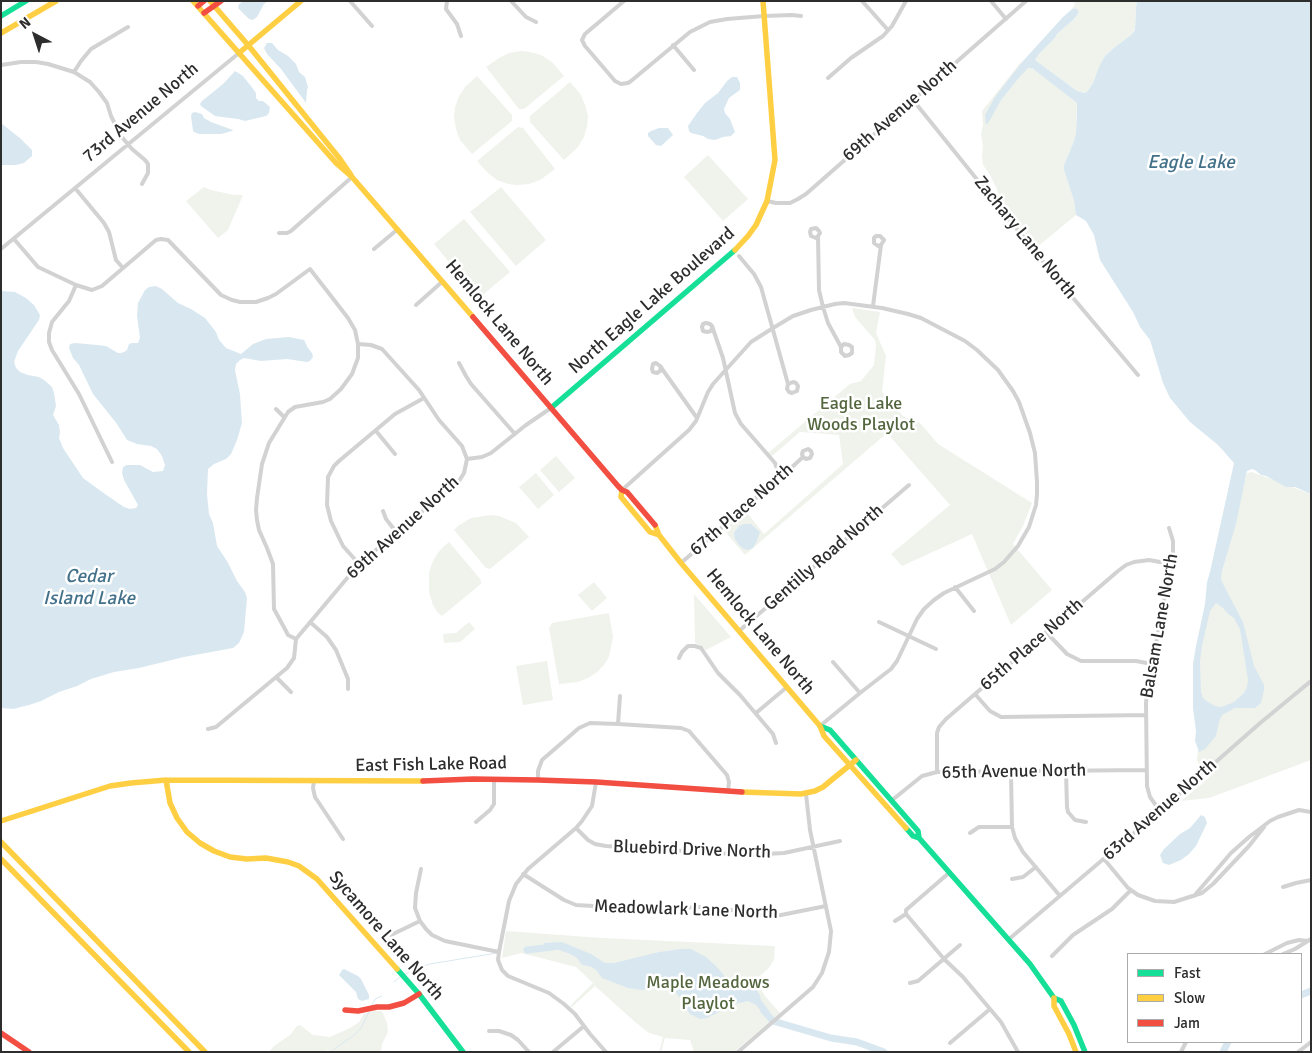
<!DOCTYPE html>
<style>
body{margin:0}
#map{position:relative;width:1312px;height:1053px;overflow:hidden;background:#fff;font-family:Signika,sans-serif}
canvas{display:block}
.frame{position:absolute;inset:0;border:2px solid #2d2d2d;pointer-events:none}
.legend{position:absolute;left:1127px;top:953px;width:175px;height:90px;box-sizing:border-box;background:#fff;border:1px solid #ababab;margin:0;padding:6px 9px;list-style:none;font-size:15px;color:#2d2d2d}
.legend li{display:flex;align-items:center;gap:10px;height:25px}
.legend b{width:25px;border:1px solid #ababab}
.north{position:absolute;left:10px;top:10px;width:50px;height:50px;-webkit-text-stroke:4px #fff;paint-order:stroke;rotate:320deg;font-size:14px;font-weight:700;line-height:20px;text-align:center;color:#2d2d2d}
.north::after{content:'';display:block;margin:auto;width:18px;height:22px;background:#2d2d2d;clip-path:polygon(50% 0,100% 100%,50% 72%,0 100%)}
</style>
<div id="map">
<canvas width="1312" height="1053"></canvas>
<div class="frame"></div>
<ul class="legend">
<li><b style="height:6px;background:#16e098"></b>Fast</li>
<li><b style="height:6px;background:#ffcf43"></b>Slow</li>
<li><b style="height:6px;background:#f24e42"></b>Jam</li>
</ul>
<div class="north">N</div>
</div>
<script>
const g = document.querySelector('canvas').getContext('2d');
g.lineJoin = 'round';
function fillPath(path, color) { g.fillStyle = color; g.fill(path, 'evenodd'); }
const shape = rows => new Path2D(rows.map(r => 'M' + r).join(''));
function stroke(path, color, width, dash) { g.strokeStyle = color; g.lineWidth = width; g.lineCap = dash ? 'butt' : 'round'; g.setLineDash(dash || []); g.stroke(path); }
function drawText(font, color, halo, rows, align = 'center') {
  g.font = font + ' Signika,sans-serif'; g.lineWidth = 5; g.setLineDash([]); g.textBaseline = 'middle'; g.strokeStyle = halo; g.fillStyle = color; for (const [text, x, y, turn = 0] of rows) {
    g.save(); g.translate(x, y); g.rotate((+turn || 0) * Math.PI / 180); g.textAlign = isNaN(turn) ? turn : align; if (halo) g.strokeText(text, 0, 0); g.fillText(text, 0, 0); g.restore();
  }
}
const green = shape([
 [1073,1,1137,1,1136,7,1135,29,1131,35,1115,47,1105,56,1093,83,1087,92,1084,93,1077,91,1035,60,1039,54,1055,38,1057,34,1073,20,1078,14,1075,8,1072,9,1075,4],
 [521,51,530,52,541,55,552,62,564,76,524,109,519,109,486,67,499,58,509,53],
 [1021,62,1037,71,1077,103,1076,133,1074,141,1064,165,1064,170,1074,201,1076,215,1036,248,999,204,997,189,990,175,983,165,982,157,983,146,981,134,983,125,982,111],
 [477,76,512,115,512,121,472,154,460,140,456,129,454,117,455,107,459,96,465,87],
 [570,82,581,95,585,105,588,116,587,126,584,137,578,147,564,160,530,122,530,116],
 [518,127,523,128,555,169,540,180,529,184,517,185,508,184,497,180,488,173,477,161],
 [708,155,748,199,723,221,684,177],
 [204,187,211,190,234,195,243,195,228,230,218,238,186,201],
 [501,187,546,240,516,266,470,212],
 [464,219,510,272,479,298,434,244],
 [852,308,880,312,876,333,886,356,882,392,903,416,920,423,938,444,1032,503,1023,526,1013,544,1052,590,1011,625,972,534,902,566,891,554,950,505,887,433,745,555,723,529,745,510,764,534,843,464,839,435,800,432,772,456,768,453,850,384,861,381,874,365,876,346,875,340,855,317],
 [556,456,575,478,559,492,540,470],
 [1252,472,1311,494,1311,760,1209,798,1181,801,1210,777,1206,774,1197,761,1200,724,1199,653,1210,598,1221,575,1247,473],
 [536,473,554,495,538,509,519,487],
 [491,515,499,516,516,523,529,537,490,569,486,568,454,530,458,526,471,518],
 [449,542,481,580,481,584,442,616,438,613,433,605,429,592,429,573,432,563,437,554,443,547],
 [594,582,607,598,592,611,578,595],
 [694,594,731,637,706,650,700,645,695,643],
 [609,613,613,637,609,657,604,665,597,672,588,678,578,682,559,684,549,628,552,623],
 [469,622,475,629,460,642,444,643,443,634,456,633],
 [547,661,553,700,523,705,516,666],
 [506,931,602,938,775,946,774,960,768,969,756,979,765,996,780,1013,734,1052,694,1052,690,1040,665,1038,661,1052,659,1052,663,1037,649,1033,635,1022,595,986,572,1007,570,1006,593,983,576,967,521,953,502,958],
 [373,1011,382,1011,387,1023,388,1032,382,1044,381,1052,331,1052,328,1050,323,1052,269,1052,274,1046,290,1035,297,1026,300,1025,313,1035,330,1037,350,1028,359,1022,364,1014]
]);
const water = shape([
 [244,1,268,1,264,4,257,17,253,20,249,19,238,8,239,4],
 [1137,1,1311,1,1311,494,1295,487,1286,487,1266,476,1261,475,1255,470,1252,469,1247,471,1236,524,1222,571,1221,580,1243,622,1254,666,1264,685,1264,690,1261,703,1255,708,1235,708,1222,715,1219,722,1216,736,1205,749,1199,752,1195,741,1196,731,1193,709,1193,664,1196,646,1205,604,1207,582,1210,572,1234,463,1218,445,1190,422,1170,398,1163,383,1150,340,1140,327,1133,312,1100,260,1094,235,1086,221,1076,215,1074,201,1064,170,1064,165,1074,141,1076,133,1077,111,1077,103,1032,68,1028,68,1017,80,1001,100,990,120,986,125,985,115,995,97,1023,61,1063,17,1072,9,1075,8,1078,10,1078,14,1073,20,1057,34,1055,38,1039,54,1035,60,1077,91,1084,93,1087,92,1093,83,1100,65,1105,56,1115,47,1131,35,1135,30,1136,7],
 [1216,603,1223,608,1228,614,1234,618,1237,624,1240,629,1248,680,1247,687,1244,693,1234,702,1221,707,1215,706,1208,702,1203,698,1201,692,1200,661,1202,646,1210,611],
 [267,43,272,43,278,50,288,56,296,64,299,72,305,77,308,87,307,90,306,103,281,69,267,54,264,48],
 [235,71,243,76,254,90,256,93,256,98,259,101,263,101,270,107,269,113,266,116,245,121,238,119,215,116,201,106,200,104,202,101,223,84],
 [732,77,737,77,740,83,740,90,729,98,724,109,725,113,730,119,735,132,731,136,723,137,715,140,708,139,703,136,691,133,689,131,688,126,697,113,705,103,718,93,727,81],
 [195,112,202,114,204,118,211,122,233,130,232,131,221,134,199,134,194,132,193,131,191,116,192,113],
 [1,123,21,139,32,150,32,156,24,163,16,165,1,165],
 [659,128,668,128,673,135,661,146,656,145,648,136,648,133,651,131],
 [156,286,162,289,178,303,191,309,205,318,216,332,219,340,226,348,241,354,253,344,266,339,289,337,304,340,308,348,312,353,313,357,310,361,307,362,287,359,261,361,244,358,240,360,236,364,235,370,240,394,242,423,237,440,231,454,226,459,214,464,208,469,207,494,209,514,213,523,217,546,227,561,237,581,245,592,247,598,244,632,239,643,233,648,184,657,139,668,114,672,91,679,77,686,59,692,41,701,29,705,13,709,1,708,1,291,15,292,26,298,34,305,40,315,39,320,18,351,14,362,16,368,20,372,28,375,39,377,44,380,52,387,54,393,56,406,53,415,59,425,60,432,59,438,63,448,83,478,105,494,124,507,130,509,136,508,138,505,124,480,122,473,123,467,127,465,140,465,153,472,163,471,165,465,162,456,157,449,151,446,137,444,127,440,117,424,93,394,79,365,73,358,69,348,70,344,75,343,97,345,106,346,118,353,121,353,124,352,127,350,129,344,132,343,138,343,140,338,137,316,138,303,145,290,149,287],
 [744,524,751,524,760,532,756,543,753,548,748,550,744,549,739,545,735,539,734,533,739,526],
 [1201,815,1205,817,1207,823,1196,846,1189,854,1181,860,1169,865,1163,863,1160,855,1164,849,1180,834,1190,828],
 [562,942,591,954,605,963,614,963,659,952,681,949,691,949,706,957,716,966,732,985,736,985,742,982,750,981,752,983,760,995,761,1000,770,1012,769,1017,764,1015,756,1005,748,1001,735,1004,707,1018,700,1019,690,1014,685,1007,684,1003,674,990,668,987,642,990,628,988,602,978,597,971,592,967,582,965,577,958,570,954,559,950,544,949,544,943],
 [344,969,358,976,361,979,369,995,369,999,362,1001,358,999,356,992,339,975,342,970]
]);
const stream = shape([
 [404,975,419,967,430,964,497,953],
 [394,982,400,977],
 [371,1007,375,999,382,996],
 [334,1049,353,1036,361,1028,370,1010]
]);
const river = shape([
 [527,950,553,947],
 [1301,995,1311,991],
 [764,1011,773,1021,831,1038,857,1042,884,1052],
 [1223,1052,1228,1042]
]);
const street = shape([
 [350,1,372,26],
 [447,1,446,9,457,24,461,36],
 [511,1,526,17,536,22],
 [624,1,585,34,582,40,585,46,615,81,621,84,628,83,631,81,690,32,710,22,727,19,764,16,792,15,801,16],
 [862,1,888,30],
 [991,1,1006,19],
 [673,45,694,70],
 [1,65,21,62,36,62,48,64,74,72,90,82,99,92,107,103,111,116,121,136,132,149,145,160,148,164,148,173,142,184],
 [74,72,81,61,91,49,128,27],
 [828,78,851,58,883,36,892,26,906,1],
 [913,100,1058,280,1138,375],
 [75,188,104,223,109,232,116,260,123,268],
 [767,201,776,203,790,203,798,199,806,194,1026,1],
 [279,233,287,233,291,231,352,177],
 [818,236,816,238,811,236,810,232,811,229,816,228,819,231,820,233,818,236,819,290,823,307,828,323,841,347,841,352,845,356,849,355,852,353,852,347,849,345,844,344,841,347],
 [14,239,38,267,76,285,92,290,102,286,156,240,161,239,168,240,221,295,232,300,240,302,256,302,268,298,276,294,310,269,348,318,355,330,358,344,358,358,352,374,341,389,330,399,323,402,295,407,288,412,269,443,262,464,257,498,256,510,257,520,259,530,267,548,273,564,274,609,286,631,288,635,296,639],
 [1,249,239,53],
 [374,249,398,229],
 [739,256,754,274,761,287,788,384,793,382,796,383,798,386,797,391,792,393,789,392,787,389,788,384],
 [76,285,69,301,52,322,49,333,49,342,52,350,79,394,112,462],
 [416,305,443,281],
 [873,306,881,245,884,240,880,236,876,236,874,238,874,243,878,246,881,245],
 [712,328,711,331,707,332,703,331,702,327,703,324,706,323,710,324,712,326,723,358,735,413,741,424,775,463,779,474],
 [459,363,466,376,471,384,515,434],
 [661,367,660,371,657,373,653,372,652,369,653,364,656,363,660,366,697,418],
 [276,409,284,417],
 [376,431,395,454],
 [467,459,482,457,491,453,526,425,551,408],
 [622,490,689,430,696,421,708,392,713,384,751,342,773,328,793,316,811,310,835,304,844,303,882,308,908,314,921,318,965,341,977,350,998,370,1013,391,1019,402,1030,433,1035,453,1037,482,1037,494,1036,505,1029,527,1018,546,1004,562,995,569,944,593,934,600,924,609,917,619,897,661,891,669,860,693,820,726],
 [383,511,386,519,397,533],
 [681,563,773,483,779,474,791,468,803,457,802,454,803,451,808,449,811,451,812,454,810,458,806,459,803,457],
 [359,564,343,546,331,521,327,505,328,477,334,466,339,461,395,414,424,398],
 [955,587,974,611],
 [310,622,327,637,336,650,348,679,348,689],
 [879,622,936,649],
 [739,631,909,485],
 [1046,632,1067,654,1081,661,1136,661,1152,664],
 [679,658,682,652,688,646,695,646,701,648,718,673,740,695,773,734,776,743],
 [833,662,860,693],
 [276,677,291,692],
 [975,694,990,711,1001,717,1146,715],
 [756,713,787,687],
 [618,724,620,696],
 [208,729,216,727,287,668,294,658,296,639,359,564,459,481,464,473,467,459,462,446,439,420,419,390,382,349,371,345,358,344],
 [1066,771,1067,807,1068,812,1075,820,1086,822],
 [937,772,937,733,939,727,946,719,1118,571,1126,565,1134,562,1149,560,1171,564],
 [1011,772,1012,827,1015,838,1023,852,1060,896],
 [538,780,538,771,542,760,579,728,590,723,618,724,681,728,689,731,727,775,729,782,728,791],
 [314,781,313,788,315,797,343,839],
 [596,782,592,806,582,821,576,828,528,869,516,884,509,901,499,952,498,960,502,970,508,976,549,993,564,1004,575,1014,590,1034,606,1052],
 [891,801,922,776,937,772,1146,770],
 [1160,811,1150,797,1147,786,1146,703,1148,685,1173,554,1173,541,1169,528],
 [476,822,490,810,494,804,494,779],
 [576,828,588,840,595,844,606,846,747,855,784,853,840,841],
 [970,833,979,827,1012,827],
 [1104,859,1128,888,1138,895,1155,901,1174,902,1202,893,1213,884,1249,846,1264,827],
 [421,869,416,893,415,908,420,921,426,929,432,935,445,941,499,952],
 [523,874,564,900,576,905,647,909,700,907,726,909,766,916,776,916,826,906],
 [1012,879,1023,877,1036,867],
 [1283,887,1296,883,1311,880],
 [1194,896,1231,853,1249,837,1270,821,1278,817,1299,810,1311,812],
 [906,914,944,959,963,977,1001,1022,1018,1052],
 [895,921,906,914,906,910,950,872],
 [391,935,420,921],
 [1008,940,1160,811,1259,724,1311,681],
 [1265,954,1287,943,1299,940,1308,941],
 [1283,954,1295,949,1311,939],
 [1052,956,1073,935,1112,909,1131,890],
 [910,983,918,981,960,945],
 [489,1031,499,1031,511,1035,518,1040,529,1052],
 [950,1043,990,1009],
 [553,1052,584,1026],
 [738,1052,813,987,822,973,829,952,831,931,810,830,806,794],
 [1181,1052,1186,1042],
 [1298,1052,1311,1042]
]);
const fast = shape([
 [1,16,26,1],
 [551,408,735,250],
 [820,726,830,730,918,831,919,838],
 [906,828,913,836,919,838,1030,964,1054,998,1061,1001,1074,1025,1085,1052],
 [397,969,419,994,463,1052]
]);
const slow = shape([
 [193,1,336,163,352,177,473,317],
 [210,1,248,45,340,159,351,175],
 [1,33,56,1],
 [239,53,301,1],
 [735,250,748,236,756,225,767,201,775,160,763,1],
 [622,490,621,497,650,532,659,535],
 [655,525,659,535,681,563,820,726,824,736,906,828],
 [166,780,170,803,177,818,187,832,200,843,214,851,230,857,247,859,266,858,288,862,299,866,317,879,397,969],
 [742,792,801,794,815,791,823,787,856,760],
 [1,821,110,786,131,783,166,780,423,781],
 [1,842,205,1052],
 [1,859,189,1052],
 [1054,998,1054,1006,1069,1034,1076,1052]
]);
const jam = shape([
 [198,6,204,1],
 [204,13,221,1],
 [473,317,618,486,622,490,627,492,655,525],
 [423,781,473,779,538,780,596,782,742,792],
 [345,1010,358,1011,377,1007,389,1007,404,1003,419,994],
 [1,1033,29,1052]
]);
const streetNames = [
 ["69th Avenue North",900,111,-41],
 ["73rd Avenue North",141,113,-40],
 ["Zachary Lane North",1025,238,51],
 ["North Eagle Lake Boulevard",652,301,-41],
 ["Hemlock Lane North",499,323,50],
 ["67th Place North",742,510,-41],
 ["69th Avenue North",403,528,-42],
 ["Gentilly Road North",824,558,-41],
 ["Balsam Lane North",1160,626,-80],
 ["Hemlock Lane North",760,632,50],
 ["65th Place North",1032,645,-41],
 ["East Fish Lake Road",431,765,-1],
 ["65th Avenue North",1014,772,-1],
 ["63rd Avenue North",1160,810,-41],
 ["Bluebird Drive North",692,850,2],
 ["Meadowlark Lane North",686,910,2],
 ["Sycamore Lane North",386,936,49]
];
const parkNames = [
 ["Eagle Lake",861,404],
 ["Woods Playlot",861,425],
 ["Maple Meadows",708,983],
 ["Playlot",708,1004]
];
const waterNames = [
 ["Eagle Lake",1191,163],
 ["Cedar",89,577],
 ["Island Lake",89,599]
];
fillPath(green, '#f0f3ec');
fillPath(water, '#d9e8f0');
stroke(stream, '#d9e8f0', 1);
stroke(river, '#d9e8f0', 7);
stroke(street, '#d2d2d2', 4);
stroke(fast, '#16e098', 5.5);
stroke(slow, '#ffcf43', 5.5);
stroke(jam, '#f24e42', 5.5);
drawText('18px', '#2d2d2d', '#fff', streetNames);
drawText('18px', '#53663e', '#fff', parkNames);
drawText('italic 19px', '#427189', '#fff', waterNames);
</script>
